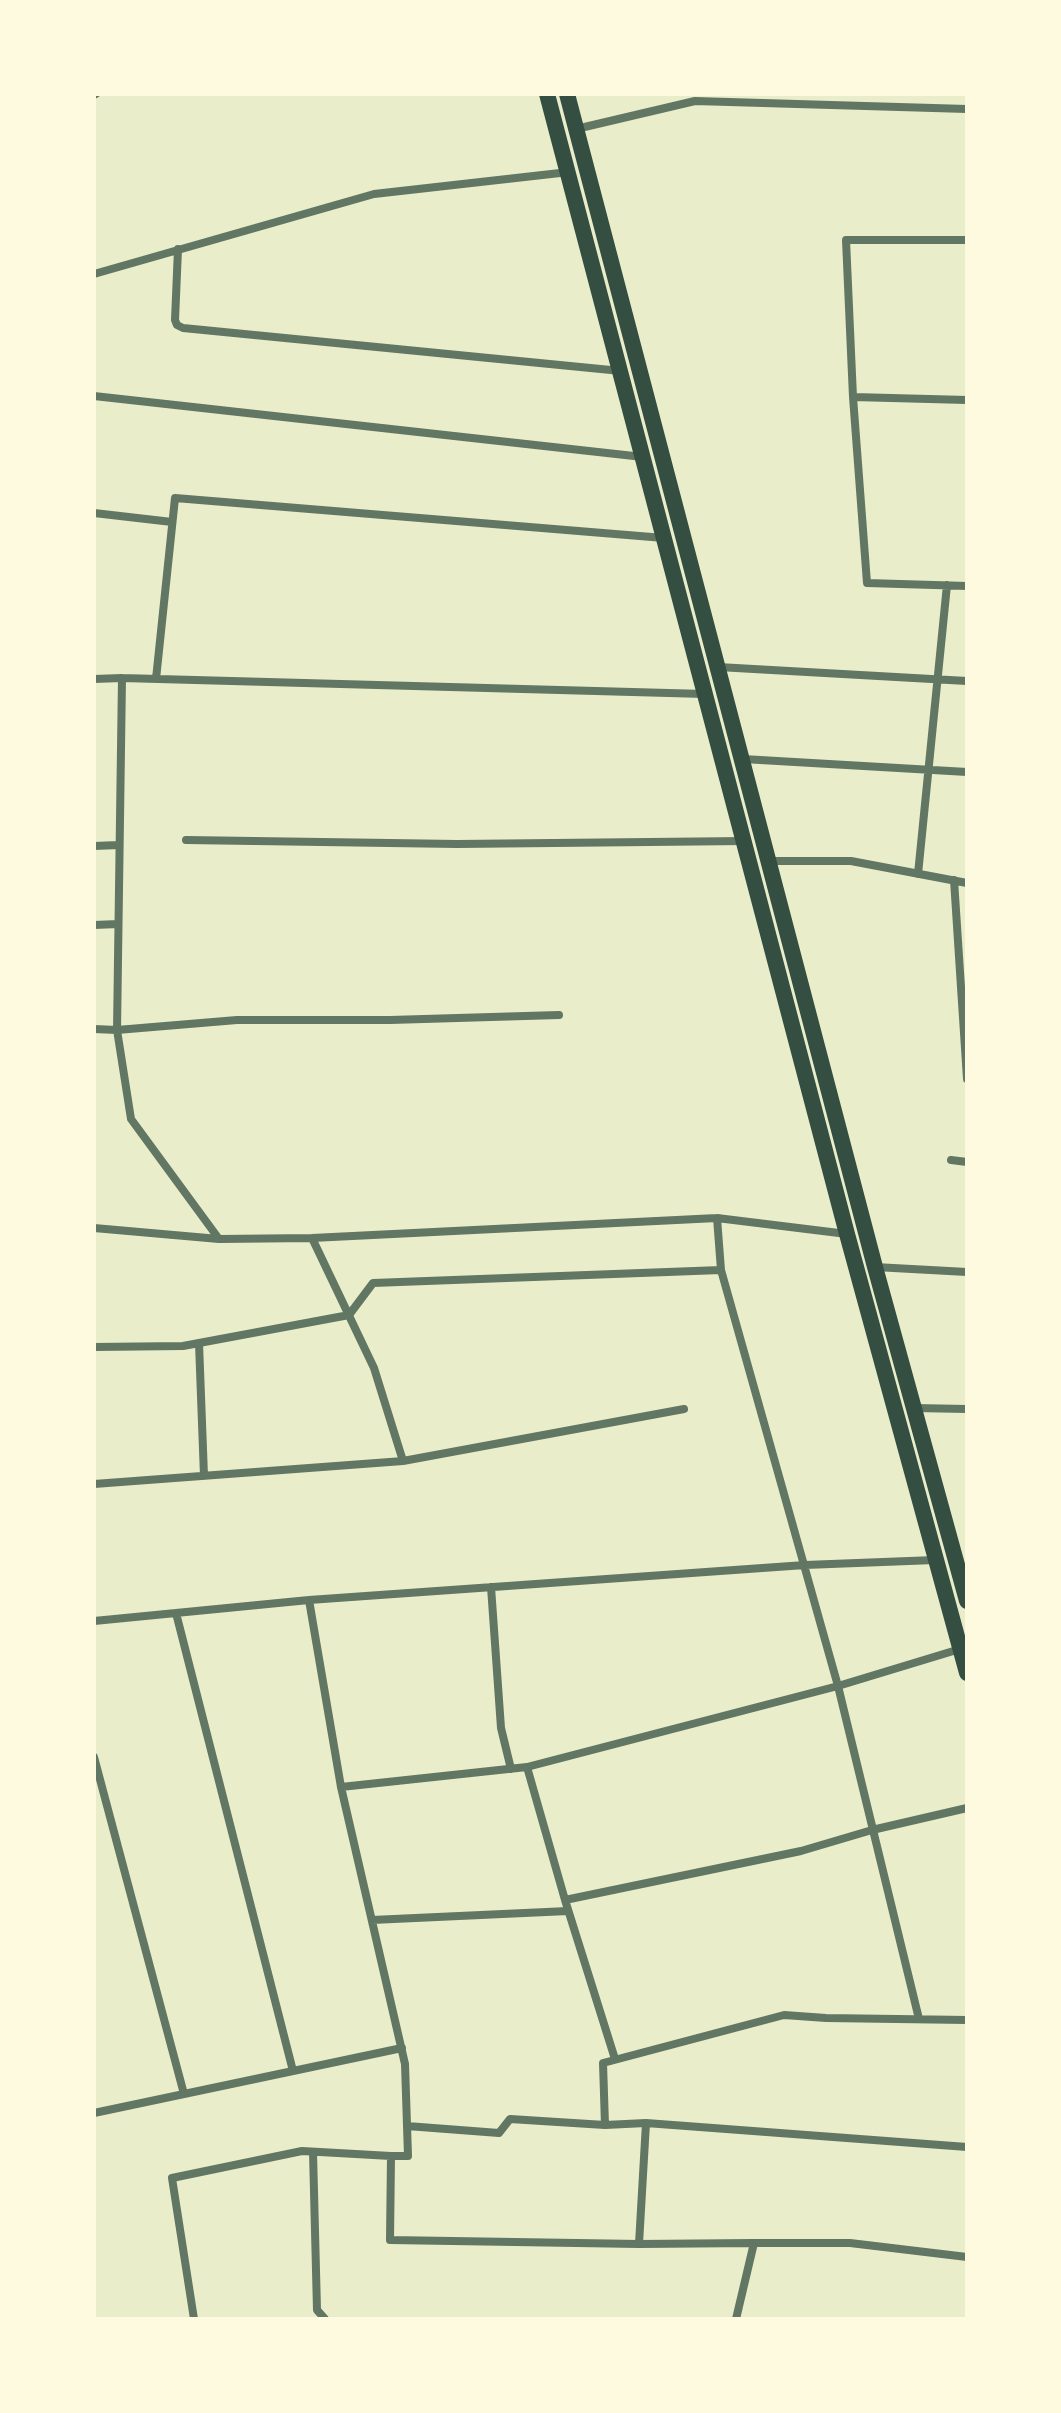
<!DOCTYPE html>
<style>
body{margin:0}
#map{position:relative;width:1061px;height:2413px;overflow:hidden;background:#e9edc9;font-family:Poppins,sans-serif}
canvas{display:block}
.frame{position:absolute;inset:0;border:96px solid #fefae0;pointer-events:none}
</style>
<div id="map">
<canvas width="1061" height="2413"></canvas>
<div class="frame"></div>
</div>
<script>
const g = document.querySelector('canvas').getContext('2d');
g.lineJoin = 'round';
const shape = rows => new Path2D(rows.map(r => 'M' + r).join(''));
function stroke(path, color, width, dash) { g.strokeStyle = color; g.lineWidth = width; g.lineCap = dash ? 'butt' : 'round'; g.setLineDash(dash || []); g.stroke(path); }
const minor = shape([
 [94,95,96,94],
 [576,129,695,101,967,109],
 [178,249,175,320,177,325,183,328,621,371],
 [94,274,374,194,569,172],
 [94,396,643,457],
 [853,397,846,240,967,240],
 [967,400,853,397,867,583,967,586],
 [94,513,172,522],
 [718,667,967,681],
 [94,679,122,678],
 [156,679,175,498,664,538],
 [743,759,967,772],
 [186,840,457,844,745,841],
 [94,846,119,845],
 [769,861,851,861,967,883],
 [918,874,947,585],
 [954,880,967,1079],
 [94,925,118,924],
 [94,1029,117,1030,122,678,705,694],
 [951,1160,967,1162],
 [94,1228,219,1239],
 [312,1238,219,1239,131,1119,117,1030,237,1020,390,1020,559,1015],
 [875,1267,967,1272],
 [199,1343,204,1476],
 [94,1347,183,1346,349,1315,373,1283,721,1270],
 [914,1408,967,1409],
 [684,1409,403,1461,374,1368,312,1238,717,1218],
 [94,1484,403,1461],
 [491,1587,501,1728,511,1769],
 [176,1613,293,2071],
 [94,1621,309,1600],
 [94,1757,184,2094],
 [341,1787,527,1767],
 [565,1900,527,1767,838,1686,721,1270,717,1218,847,1234],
 [372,1920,568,1911],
 [919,2019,838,1686,960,1649],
 [615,2059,565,1900,801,1851,872,1830,967,1808],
 [94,2113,402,2048],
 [646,2123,605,2125,603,2063,784,2015,826,2018,967,2020],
 [407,2126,499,2133,510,2119,605,2125],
 [313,2152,317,2310,325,2319],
 [754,2243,639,2244,646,2123,967,2147],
 [639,2244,390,2240,391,2156,408,2156,405,2064,341,1787,309,1600,805,1565,935,1560],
 [194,2319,172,2178,302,2151,391,2156],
 [736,2319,754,2243,850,2243,967,2257]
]);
const trunk = shape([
 [547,94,847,1234,967,1673],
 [567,94,875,1267,967,1601]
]);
stroke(minor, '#617663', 8);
stroke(trunk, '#344e41', 16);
</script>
